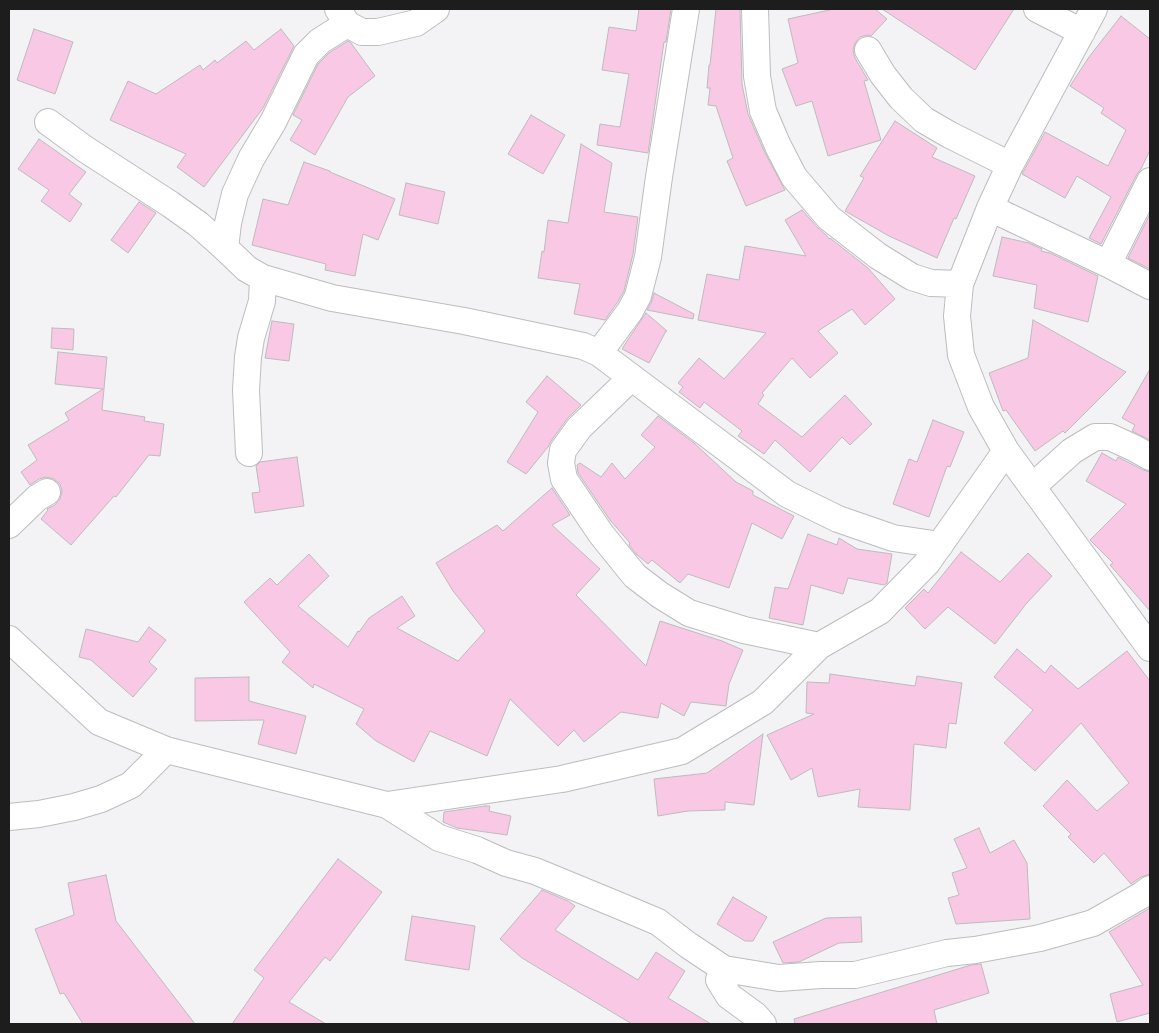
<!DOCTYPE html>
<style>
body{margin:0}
#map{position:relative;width:1159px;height:1033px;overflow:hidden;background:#f3f3f6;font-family:"DejaVu Sans",sans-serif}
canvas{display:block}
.frame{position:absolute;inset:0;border:10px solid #1d1d1e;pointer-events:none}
</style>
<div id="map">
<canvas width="1159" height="1033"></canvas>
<div class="frame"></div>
</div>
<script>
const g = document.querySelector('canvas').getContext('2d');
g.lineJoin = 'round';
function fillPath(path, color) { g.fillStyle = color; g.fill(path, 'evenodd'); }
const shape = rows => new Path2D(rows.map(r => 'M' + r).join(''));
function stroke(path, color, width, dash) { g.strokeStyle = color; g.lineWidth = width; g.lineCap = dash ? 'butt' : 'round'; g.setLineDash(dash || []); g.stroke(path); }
const building = shape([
 [639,9,671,9,666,42,664,42,648,153,597,145,600,124,620,127,629,74,602,70,609,27,636,31,639,9],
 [716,9,740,9,742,84,748,114,765,153,785,190,746,206,727,161,733,158,716,106,708,105,710,88,707,88,709,65,710,65,716,9],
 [834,9,875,9,887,19,871,36,867,35,860,37,855,43,853,50,855,58,868,80,864,81,881,140,828,156,812,101,796,106,782,69,798,63,788,19,834,9],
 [882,9,1014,9,975,70,882,9],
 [1121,16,1150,39,1150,150,1141,169,1137,174,1101,244,1089,238,1111,197,1077,176,1065,198,1022,174,1045,132,1108,166,1126,130,1101,113,1104,108,1070,86,1089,57,1121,16],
 [34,29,73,42,55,94,17,80,34,29],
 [281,29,294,46,263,108,204,187,177,167,186,154,110,120,128,81,156,94,200,65,203,70,215,60,217,63,246,41,254,50,281,29],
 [348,41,351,43,375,76,348,97,315,155,290,140,302,120,293,115,318,64,329,53,348,41],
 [531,115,565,135,543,174,508,154,531,115],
 [895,121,937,148,932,157,975,176,956,219,954,218,937,258,889,236,845,211,864,178,860,176,895,121],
 [39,139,86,172,69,194,82,204,70,222,41,201,49,190,18,169,39,139],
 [581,144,612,163,604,212,638,217,633,254,624,291,617,303,605,320,574,314,580,284,538,278,542,251,544,252,548,220,568,223,581,144],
 [304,162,330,171,330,172,395,199,378,240,363,234,355,276,325,270,326,264,252,245,263,199,288,205,304,162],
 [406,183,445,192,438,224,399,215,406,183],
 [139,202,156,213,128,253,111,240,139,202],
 [802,210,818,228,827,236,829,239,830,238,868,268,895,299,865,325,852,309,818,331,838,353,810,378,792,358,762,393,764,395,758,404,802,437,845,395,872,424,850,445,842,437,810,472,775,440,764,454,738,436,742,431,704,402,700,408,679,392,683,387,678,383,699,358,724,379,766,333,698,320,707,274,739,280,745,246,806,256,785,220,802,210],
 [1150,214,1150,269,1128,258,1150,214],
 [1002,237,1029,243,1042,249,1041,251,1050,253,1098,276,1088,322,1034,308,1037,285,993,276,1002,237],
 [654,293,694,314,693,319,647,310,651,303,654,293],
 [646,313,667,331,666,331,649,363,622,349,627,341,646,313],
 [1033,320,1126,372,1065,433,1063,431,1035,451,1006,410,1003,411,989,373,1028,358,1033,320],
 [272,321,294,324,289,361,265,358,272,321],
 [52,328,74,329,73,350,51,348,52,328],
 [58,352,107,357,102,410,145,417,144,421,164,424,160,456,149,455,116,497,114,496,71,545,41,519,48,510,47,509,55,505,60,499,62,491,60,484,54,479,46,477,39,479,30,485,21,472,37,460,28,445,69,420,65,413,103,389,55,384,58,352],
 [1150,369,1150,440,1132,431,1135,425,1122,418,1150,369],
 [547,376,581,405,567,419,551,441,548,447,526,474,507,462,538,412,526,402,547,376],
 [658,416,694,443,736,482,753,491,753,495,794,516,782,539,752,523,729,588,688,574,680,583,652,560,648,564,636,554,629,545,630,543,610,520,578,473,577,465,580,463,601,477,612,463,625,479,655,447,641,435,658,416],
 [933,420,964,432,950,467,947,466,929,517,893,504,909,459,917,462,933,420],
 [1102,453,1116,461,1118,457,1143,470,1150,472,1150,611,1110,565,1113,563,1090,540,1126,504,1086,481,1102,453],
 [297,457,304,506,255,513,252,493,260,492,256,466,260,462,297,457],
 [552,488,570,515,552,525,600,569,576,595,646,666,660,621,722,641,743,650,729,684,726,706,691,702,684,716,661,703,658,718,621,712,584,742,574,730,558,746,510,699,487,756,430,731,414,762,376,741,356,724,364,709,314,684,313,688,282,662,290,652,244,602,270,578,277,585,309,554,329,576,298,606,348,647,358,631,359,632,369,618,402,596,415,616,397,628,458,661,485,631,453,591,436,563,497,525,503,531,552,488],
 [808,534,837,545,839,538,857,549,892,554,887,583,884,585,848,578,843,594,811,585,803,625,769,618,775,587,788,589,808,534],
 [961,552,1000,582,1028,553,1052,576,1026,604,995,644,948,607,925,629,905,608,924,589,928,593,961,552],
 [149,627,166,640,149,662,157,669,133,697,91,660,79,657,86,629,138,642,149,627],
 [1017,649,1045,673,1051,665,1078,689,1127,651,1150,681,1150,874,1141,877,1131,884,1104,853,1094,863,1068,837,1071,834,1043,806,1067,780,1097,811,1129,783,1081,723,1035,771,1004,743,1033,710,994,677,1017,649],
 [830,674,915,686,917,676,962,683,956,724,949,723,946,748,914,744,910,810,858,807,860,789,818,797,812,768,791,780,767,735,814,714,806,713,807,682,829,683,830,674],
 [249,677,249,701,306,716,296,754,258,744,264,720,195,721,195,678,249,677],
 [763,734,754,805,725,802,725,810,688,811,658,816,654,779,707,773,763,734],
 [485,806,490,806,489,811,511,816,507,835,457,828,443,822,444,812,485,806],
 [979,828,990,853,1014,840,1027,863,1030,919,956,924,948,898,959,895,952,873,967,868,954,839,979,828],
 [338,859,382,892,330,961,325,957,289,1002,326,1024,232,1024,264,978,254,970,338,859],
 [106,875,116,921,195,1024,83,1024,64,993,60,994,35,929,74,915,68,883,106,875],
 [542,890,568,901,575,906,555,930,638,980,656,952,685,971,668,998,711,1024,632,1024,522,958,500,939,542,890],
 [733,897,767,917,753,941,745,941,717,924,733,897],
 [1150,908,1150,1013,1117,1022,1110,994,1143,985,1109,932,1150,908],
 [412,916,475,926,469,970,405,960,412,916],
 [861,917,862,942,839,943,799,962,783,963,773,942,826,918,861,917],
 [981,964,989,993,934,1010,937,1024,795,1024,794,1019,971,965,981,964]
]);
const street = shape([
 [338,9,347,24,362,32,378,32,416,23,436,9],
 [755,9,757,76,763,111,778,146,794,177,829,218,878,256,912,277,931,283,960,284],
 [1037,9,1082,32],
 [1094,9,1010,165,990,208,960,284,957,316,961,355,981,407,1006,451,1150,648],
 [868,50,883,75,901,98,924,120,950,135,1010,165],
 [48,122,85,149,170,204,198,224,225,248,247,269,263,278,332,298,464,321,583,346,599,353,787,494,838,519,893,538,940,545],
 [990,208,1108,264,1150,286],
 [225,248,228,223,235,194,251,159,273,122,306,55,320,41,347,24],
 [1108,264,1150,181],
 [599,353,630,311,638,296,648,257,659,177,686,9],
 [631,378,579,428,563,450,561,463,564,479,601,534,635,576,660,595,689,613,744,630,819,646],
 [249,453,246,390,248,357,251,338,262,301,263,278],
 [1032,487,1072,451,1095,437,1110,437,1134,448,1150,457],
 [9,525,37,498,47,492],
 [9,639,99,722,166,750,387,805,439,838,477,850,506,863,535,871,620,906,658,922,688,945,724,969,779,978,821,975,855,975,947,953,975,950,1040,938,1093,923,1142,895,1150,889],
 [387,805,562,779,682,751,763,702,819,646,880,611,927,563,1006,451],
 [9,817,39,814,74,807,101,799,131,785,166,750],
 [724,969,719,980,729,996,755,1015,763,1024]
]);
fillPath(building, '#f8c8e4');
stroke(building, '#bdbbbc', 1);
stroke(street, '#bdbdc0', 28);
stroke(street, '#fff', 26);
</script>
